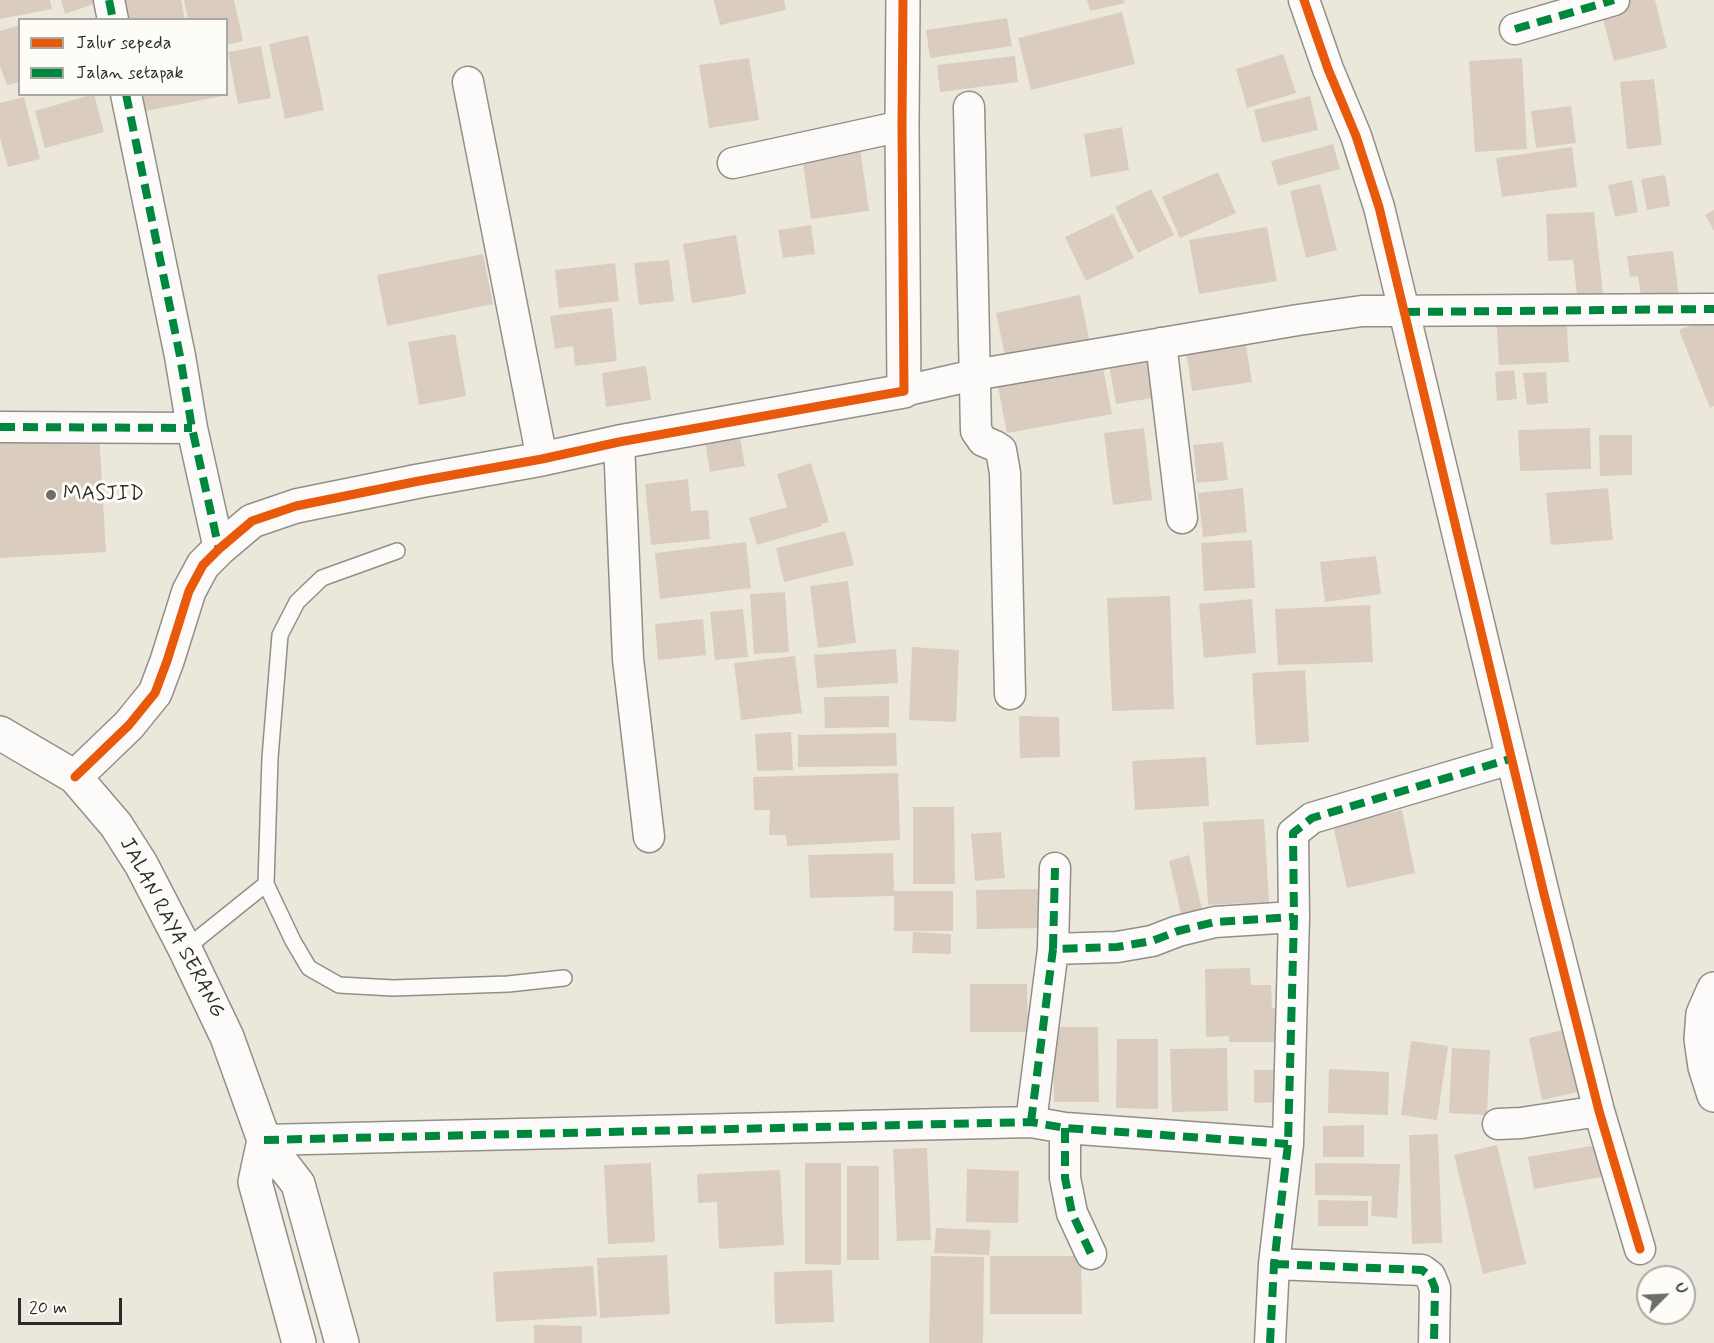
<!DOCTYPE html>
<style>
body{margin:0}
#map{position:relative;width:1714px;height:1343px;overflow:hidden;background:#ece7db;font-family:Mynerve,sans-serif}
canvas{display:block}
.legend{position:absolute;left:18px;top:18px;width:210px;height:78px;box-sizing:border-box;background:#fdfcf7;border:2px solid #a9a8a5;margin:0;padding:8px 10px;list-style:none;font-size:18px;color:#2b2b2b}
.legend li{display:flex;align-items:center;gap:12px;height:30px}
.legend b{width:30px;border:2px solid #a9a8a5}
.north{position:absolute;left:1636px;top:1265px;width:60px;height:60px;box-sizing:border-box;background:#fdfcf7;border:2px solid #a9a8a5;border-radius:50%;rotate:66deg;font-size:16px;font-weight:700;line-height:24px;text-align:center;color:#2b2b2b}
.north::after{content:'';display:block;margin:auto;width:21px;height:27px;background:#6f6d69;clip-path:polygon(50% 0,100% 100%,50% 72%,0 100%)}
.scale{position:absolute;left:18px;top:1298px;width:104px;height:27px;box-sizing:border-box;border:3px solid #2b2b2b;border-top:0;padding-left:8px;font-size:18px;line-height:21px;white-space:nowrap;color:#2b2b2b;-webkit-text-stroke:4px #fdfcf7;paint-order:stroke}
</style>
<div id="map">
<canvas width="1714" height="1343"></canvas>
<ul class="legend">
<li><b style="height:8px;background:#e8590c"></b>Jalur sepeda</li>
<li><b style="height:8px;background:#00873e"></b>Jalan setapak</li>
</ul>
<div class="north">U</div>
<div class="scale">20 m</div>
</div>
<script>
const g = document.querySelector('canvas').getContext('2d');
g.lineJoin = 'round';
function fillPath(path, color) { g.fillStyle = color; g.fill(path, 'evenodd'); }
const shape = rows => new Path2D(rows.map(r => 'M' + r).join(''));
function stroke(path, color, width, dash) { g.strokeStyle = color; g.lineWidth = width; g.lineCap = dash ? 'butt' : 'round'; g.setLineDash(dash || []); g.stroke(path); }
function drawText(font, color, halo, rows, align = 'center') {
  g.font = font + ' Mynerve,sans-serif'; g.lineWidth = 6; g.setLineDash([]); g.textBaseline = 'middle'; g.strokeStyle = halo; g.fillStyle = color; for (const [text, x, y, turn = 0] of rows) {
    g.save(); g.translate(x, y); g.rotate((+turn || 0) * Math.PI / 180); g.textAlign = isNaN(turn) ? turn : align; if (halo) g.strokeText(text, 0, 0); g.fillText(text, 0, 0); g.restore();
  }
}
const building = shape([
 [0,0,50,0,52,9,0,19],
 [61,0,93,0,94,4,65,14],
 [125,0,181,0,185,20,127,20],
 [184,0,234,0,243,41,226,45,226,20,188,20],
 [714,0,784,0,786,10,720,25],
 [1087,0,1124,0,1125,3,1090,11],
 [1629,0,1655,0,1667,48,1614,61,1600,7],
 [1122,12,1135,64,1031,90,1018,38],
 [1007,18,1012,46,930,58,926,30],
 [20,25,20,82,7,85,0,66,0,31],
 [308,35,324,110,285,119,269,44],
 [261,46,271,98,238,104,228,52],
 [1283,54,1296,93,1247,108,1236,69],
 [1015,56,1018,82,940,92,937,65],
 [749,58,759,120,709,128,699,65],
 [1522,58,1527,149,1475,152,1469,61],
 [1654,79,1662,145,1627,149,1620,82],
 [94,94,104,132,45,148,35,111],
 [143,94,221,94,222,96,146,111],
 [1310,96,1318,130,1262,143,1254,110],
 [24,97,40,159,8,167,0,138,0,103],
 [1571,106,1576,143,1536,148,1531,111],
 [1122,127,1129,170,1091,177,1084,134],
 [1333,144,1340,169,1278,186,1271,161],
 [1572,147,1577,187,1502,197,1496,158],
 [860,148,869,211,811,219,802,156],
 [1218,172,1236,213,1180,238,1162,197],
 [1665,175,1670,206,1647,210,1641,179],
 [1632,180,1638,212,1615,217,1608,185],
 [1320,184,1337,250,1306,258,1290,191],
 [1151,189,1174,235,1138,253,1115,207],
 [1714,210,1714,231,1705,215],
 [1594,212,1604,301,1578,304,1573,260,1548,261,1546,214],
 [1113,214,1134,258,1086,281,1065,237],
 [811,225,815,254,783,258,778,230],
 [1267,227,1277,281,1199,294,1189,240],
 [736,235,746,294,692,303,683,244],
 [1673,251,1679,296,1642,302,1638,276,1630,277,1627,256],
 [483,254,493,304,387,326,377,275],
 [669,260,674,301,639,305,634,263],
 [615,263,619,301,559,308,555,270],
 [1080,295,1091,348,1007,365,996,313],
 [612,308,617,361,575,366,573,346,555,349,550,316],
 [1566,313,1569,362,1499,365,1496,316],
 [1711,318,1714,325,1714,406,1710,408,1679,330],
 [455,334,466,396,419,405,408,342],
 [1244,334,1252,382,1192,391,1185,343],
 [1158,356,1165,396,1116,404,1109,365],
 [1102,363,1112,414,1007,433,997,381],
 [646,366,651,400,606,407,602,373],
 [1514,370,1517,399,1497,401,1495,372],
 [1546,372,1548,403,1527,405,1523,373],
 [738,427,745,466,710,472,704,433],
 [1144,428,1152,500,1113,505,1104,433],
 [1590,428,1591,469,1520,471,1518,430],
 [99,432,106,552,0,558,0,437],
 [1599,435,1632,435,1632,475,1600,476],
 [1223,442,1228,480,1197,483,1193,445],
 [811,463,829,522,822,524,822,526,757,545,749,518,787,507,777,474],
 [688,479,691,511,708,510,710,539,651,545,645,484],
 [1243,488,1247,532,1203,537,1198,493],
 [1608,488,1613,540,1551,545,1546,493],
 [845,531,854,565,784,582,776,548],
 [1252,540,1255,588,1204,591,1201,543],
 [746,542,751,588,660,599,655,553],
 [1376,556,1381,594,1325,602,1320,562],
 [848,581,856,643,818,648,810,586],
 [785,592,789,652,754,654,750,594],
 [1170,596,1174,709,1112,711,1107,598],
 [1252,599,1256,653,1204,658,1199,604],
 [1370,605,1373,662,1278,665,1275,609],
 [743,609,748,657,715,660,710,612],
 [703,619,706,655,658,660,655,624],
 [912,647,959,650,956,722,909,720],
 [896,649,898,683,817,688,814,655],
 [795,656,802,713,741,720,734,663],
 [1305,670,1309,742,1256,745,1252,673],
 [889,696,889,727,825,728,824,697],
 [1019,716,1059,717,1060,757,1020,758],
 [791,732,793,770,757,771,755,734],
 [896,733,897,766,798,767,798,735],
 [1206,757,1209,806,1135,810,1132,761],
 [898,773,900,840,787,846,786,835,769,835,770,810,754,810,753,777],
 [913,807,954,807,955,884,913,884],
 [1402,810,1415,873,1347,888,1333,825],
 [1264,819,1269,902,1208,905,1203,822],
 [1001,832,1005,878,975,881,971,834],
 [893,853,894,891,953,891,953,931,894,931,894,896,810,898,808,855],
 [1189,855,1203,913,1182,918,1169,861],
 [1046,889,1046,928,977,929,976,890],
 [913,932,951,934,951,954,912,953],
 [1250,968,1251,985,1271,985,1272,1008,1288,1008,1288,1042,1229,1042,1229,1036,1206,1037,1205,969],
 [970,984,1027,984,1028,1032,970,1032],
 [1053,1027,1098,1027,1099,1102,1054,1102],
 [1568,1029,1582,1091,1542,1100,1529,1038],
 [1117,1039,1158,1039,1158,1109,1116,1108],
 [1411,1041,1448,1046,1437,1120,1401,1115],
 [1227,1048,1228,1111,1172,1112,1170,1049],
 [1452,1048,1490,1050,1487,1115,1449,1113],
 [1329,1069,1389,1072,1388,1115,1328,1113],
 [1254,1070,1283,1070,1283,1102,1254,1103],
 [1364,1125,1364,1157,1323,1157,1323,1126],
 [1438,1134,1442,1243,1412,1244,1409,1135],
 [1497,1145,1526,1264,1483,1274,1454,1155],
 [1596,1145,1602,1177,1534,1189,1528,1157],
 [927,1148,931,1240,897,1241,893,1149],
 [651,1163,655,1242,608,1244,604,1165],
 [805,1163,841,1163,841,1265,805,1264],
 [1315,1163,1400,1164,1397,1218,1371,1216,1372,1196,1315,1195],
 [847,1166,879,1166,879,1260,847,1260],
 [967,1169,1019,1171,1018,1223,966,1222],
 [780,1170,784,1245,719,1249,717,1202,698,1203,697,1174],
 [1318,1200,1368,1201,1368,1226,1318,1226],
 [936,1228,991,1230,989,1255,934,1253],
 [667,1255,670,1314,600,1318,597,1258],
 [931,1256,984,1257,983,1343,929,1343],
 [990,1256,1081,1256,1082,1314,990,1314],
 [593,1266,597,1316,496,1322,493,1272],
 [832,1270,834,1322,775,1324,774,1272],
 [534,1325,582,1326,582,1343,534,1343]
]);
const lane = shape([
 [266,884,293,941,309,968,339,985,393,988,508,984,564,978],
 [185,949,266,884,270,758,280,635,297,602,322,578,397,551]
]);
const street = shape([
 [109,0,113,20],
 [1304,0,1328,69,1356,136,1379,207,1544,894,1599,1111,1640,1249],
 [1515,29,1614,0],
 [468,82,542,459],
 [126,94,180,356,192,428,219,549],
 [969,107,976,431,983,441,995,446,1001,450,1005,473,1010,694],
 [733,163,902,126],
 [1161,343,1182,518],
 [904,391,974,375,1298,320,1362,311,1714,309],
 [0,427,192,428],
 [619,442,628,659,649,837],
 [1053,949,1055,868],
 [1031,1122,1053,949,1117,947,1152,941,1178,931,1215,922,1294,917],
 [1498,1124,1521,1123,1599,1111],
 [1065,1128,1065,1178,1072,1213,1091,1254],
 [264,1140,1031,1122,1065,1128,1288,1144],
 [1274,1264,1422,1270,1430,1276,1435,1288,1434,1343],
 [1270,1343,1274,1264,1288,1144,1294,917,1293,833,1312,818,1510,759]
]);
const secondary = shape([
 [75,777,129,725,155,693,167,661,189,591,203,565,219,549,252,521,296,506,419,481,542,459,619,442,904,391,902,126,903,0],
 [1714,989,1703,1014,1701,1039,1705,1067,1714,1095]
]);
const highway = shape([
 [0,733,75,777,116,825,141,864,185,949,227,1037,264,1140,298,1184,342,1343],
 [264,1140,255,1182,299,1343]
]);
const quiet = shape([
 [109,0,113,20],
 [1515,29,1614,0],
 [126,94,180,356,192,428,219,549],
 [1405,312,1714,309],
 [0,427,192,428],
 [1053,949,1055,868],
 [1031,1122,1053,949,1117,947,1152,941,1178,931,1215,922,1294,917],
 [1065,1128,1065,1178,1072,1213,1091,1254],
 [264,1140,1031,1122,1065,1128,1288,1144],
 [1274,1264,1422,1270,1430,1276,1435,1288,1434,1343],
 [1270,1343,1274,1264,1288,1144,1294,917,1293,833,1312,818,1510,759]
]);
const cycleway = shape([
 [1304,0,1328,69,1356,136,1379,207,1544,894,1599,1111,1640,1249],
 [75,777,129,725,155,693,167,661,189,591,203,565,219,549,252,521,296,506,419,481,542,459,619,442,904,391,902,126,903,0]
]);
const markers = [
 [51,495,6,"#6f6d69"]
];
const poiNames = [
 ["MASJID",63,495]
];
const streetNames = [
 ["JALAN RAYA SERANG",171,928,62]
];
fillPath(building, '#dacdbf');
stroke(lane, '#918f89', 18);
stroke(street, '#918f89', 33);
stroke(secondary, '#918f89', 36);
stroke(highway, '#918f89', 36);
stroke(lane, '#fcfbfa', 15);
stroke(street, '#fcfbfa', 30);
stroke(secondary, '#fcfbfa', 33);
stroke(highway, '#fcfbfa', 33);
stroke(quiet, '#00873e', 8, [15, 8]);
stroke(cycleway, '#e8590c', 9);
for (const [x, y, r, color] of markers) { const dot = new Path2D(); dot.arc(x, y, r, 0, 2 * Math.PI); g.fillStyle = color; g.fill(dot); stroke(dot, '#fdfcf7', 2); }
drawText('21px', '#2b2b2b', '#fdfcf7', poiNames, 'left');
drawText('21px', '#2b2b2b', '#fdfcf7', streetNames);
</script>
